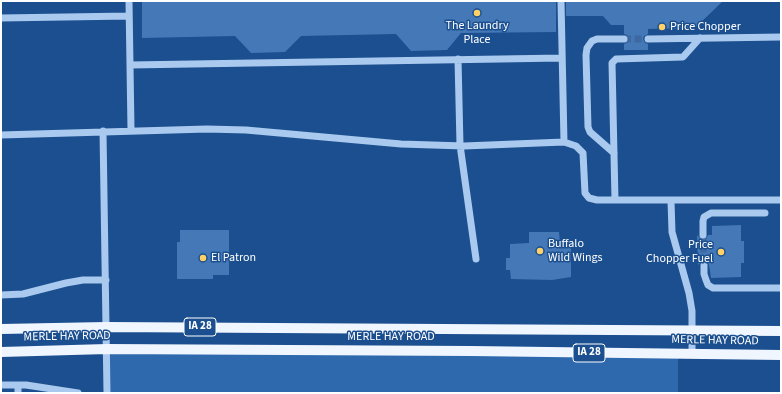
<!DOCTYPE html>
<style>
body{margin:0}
#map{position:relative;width:782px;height:394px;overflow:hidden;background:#1b4f8f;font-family:"Source Sans 3",sans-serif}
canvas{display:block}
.frame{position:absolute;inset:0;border:2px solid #fff;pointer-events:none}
</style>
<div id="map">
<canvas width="782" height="394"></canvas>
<div class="frame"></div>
</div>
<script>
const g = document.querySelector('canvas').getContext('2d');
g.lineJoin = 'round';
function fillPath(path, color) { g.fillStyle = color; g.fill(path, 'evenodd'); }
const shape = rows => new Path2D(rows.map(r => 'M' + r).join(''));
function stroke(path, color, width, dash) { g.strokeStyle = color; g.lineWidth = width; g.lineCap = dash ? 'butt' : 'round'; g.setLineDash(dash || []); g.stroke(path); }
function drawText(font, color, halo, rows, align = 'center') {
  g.font = font + ' "Source Sans 3",sans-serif'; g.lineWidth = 3; g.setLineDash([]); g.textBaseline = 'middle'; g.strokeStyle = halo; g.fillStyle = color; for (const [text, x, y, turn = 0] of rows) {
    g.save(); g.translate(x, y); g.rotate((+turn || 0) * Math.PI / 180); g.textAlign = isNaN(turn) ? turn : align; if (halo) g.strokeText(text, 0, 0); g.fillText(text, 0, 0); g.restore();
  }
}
const green = shape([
 [107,349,678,354,678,393,107,393]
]);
const building = shape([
 [142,1,556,1,556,32,461,33,447,50,411,51,396,34,301,36,285,52,251,53,235,36,142,38],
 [566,1,723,1,695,28,648,29,648,34,644,36,643,39,645,43,648,44,648,50,624,50,624,44,628,42,629,39,627,35,624,34,624,25,611,25,603,16,566,16],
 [741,225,741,241,744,241,744,263,741,263,741,277,711,278,709,265,707,261,702,261,698,265,697,235,701,239,706,239,708,235,712,235,712,226],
 [180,230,229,230,229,275,213,275,213,279,177,279,177,242,180,242],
 [529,232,559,232,560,243,571,243,571,277,552,280,511,279,510,270,506,270,506,258,510,258,510,244,529,243]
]);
const minorTunnel = shape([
 [624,39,648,39],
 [703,235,704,265]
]);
const minor = shape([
 [129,1,131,130],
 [561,1,564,142],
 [1,18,129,16],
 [648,39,781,37],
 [458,59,460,145,476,259],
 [130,65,562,58],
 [103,131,107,393],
 [1,135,207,129,246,130,401,144,464,146,564,142,576,146,583,153,585,193,589,198,597,200,781,200],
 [614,153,590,132,588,127,586,55,587,48,592,41,597,39,624,39],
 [615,200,612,63,616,59,683,57,700,38],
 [671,201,672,232,689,293,692,311,692,354],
 [703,235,703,221,704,217,711,213,765,213],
 [704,265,704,274,706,280,708,285,713,288,781,288],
 [1,295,23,294,66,283,83,280,106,280],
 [1,385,26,385,78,393],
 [18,385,18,393]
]);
const major = shape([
 [1,329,106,327,781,331],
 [1,352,107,349,471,351,781,355]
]);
const markers = [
 [477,13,4,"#ffd166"],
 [662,27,4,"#ffd166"],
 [540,251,4,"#ffd166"],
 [721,252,4,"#ffd166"],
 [203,258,4,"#ffd166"]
];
const shields = [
 [200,327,32],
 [589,353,32]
];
const shieldNames = [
 ["IA 28",200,327],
 ["IA 28",589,353]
];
const poiNames = [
 ["The Laundry",477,26,"center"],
 ["Place",477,40,"center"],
 ["Price Chopper",670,27],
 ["Buffalo",548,244],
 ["Wild Wings",548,258],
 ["Price",713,245,"right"],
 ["Chopper Fuel",713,259,"right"],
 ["El Patron",211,258]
];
const streetNames = [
 ["MERLE HAY ROAD",67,337,-1],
 ["MERLE HAY ROAD",391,337],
 ["MERLE HAY ROAD",715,341,1]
];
fillPath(green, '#2e69ad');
fillPath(building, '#4478b7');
stroke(minorTunnel, '#3d69a0', 7, [7, 3.5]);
stroke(minor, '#a9c9ee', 7);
stroke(major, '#f0f6ff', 10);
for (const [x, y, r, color] of markers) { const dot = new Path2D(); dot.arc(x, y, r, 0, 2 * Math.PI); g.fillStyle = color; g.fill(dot); stroke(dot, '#1b4f8f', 1.5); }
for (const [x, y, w] of shields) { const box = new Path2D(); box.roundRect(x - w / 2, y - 9, w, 18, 3); g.fillStyle = '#1b4f8f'; g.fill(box); stroke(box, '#fff', 1); }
drawText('bold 11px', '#fff', null, shieldNames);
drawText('12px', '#fff', '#1b4f8f', poiNames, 'left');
drawText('12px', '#fff', '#1b4f8f', streetNames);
</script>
